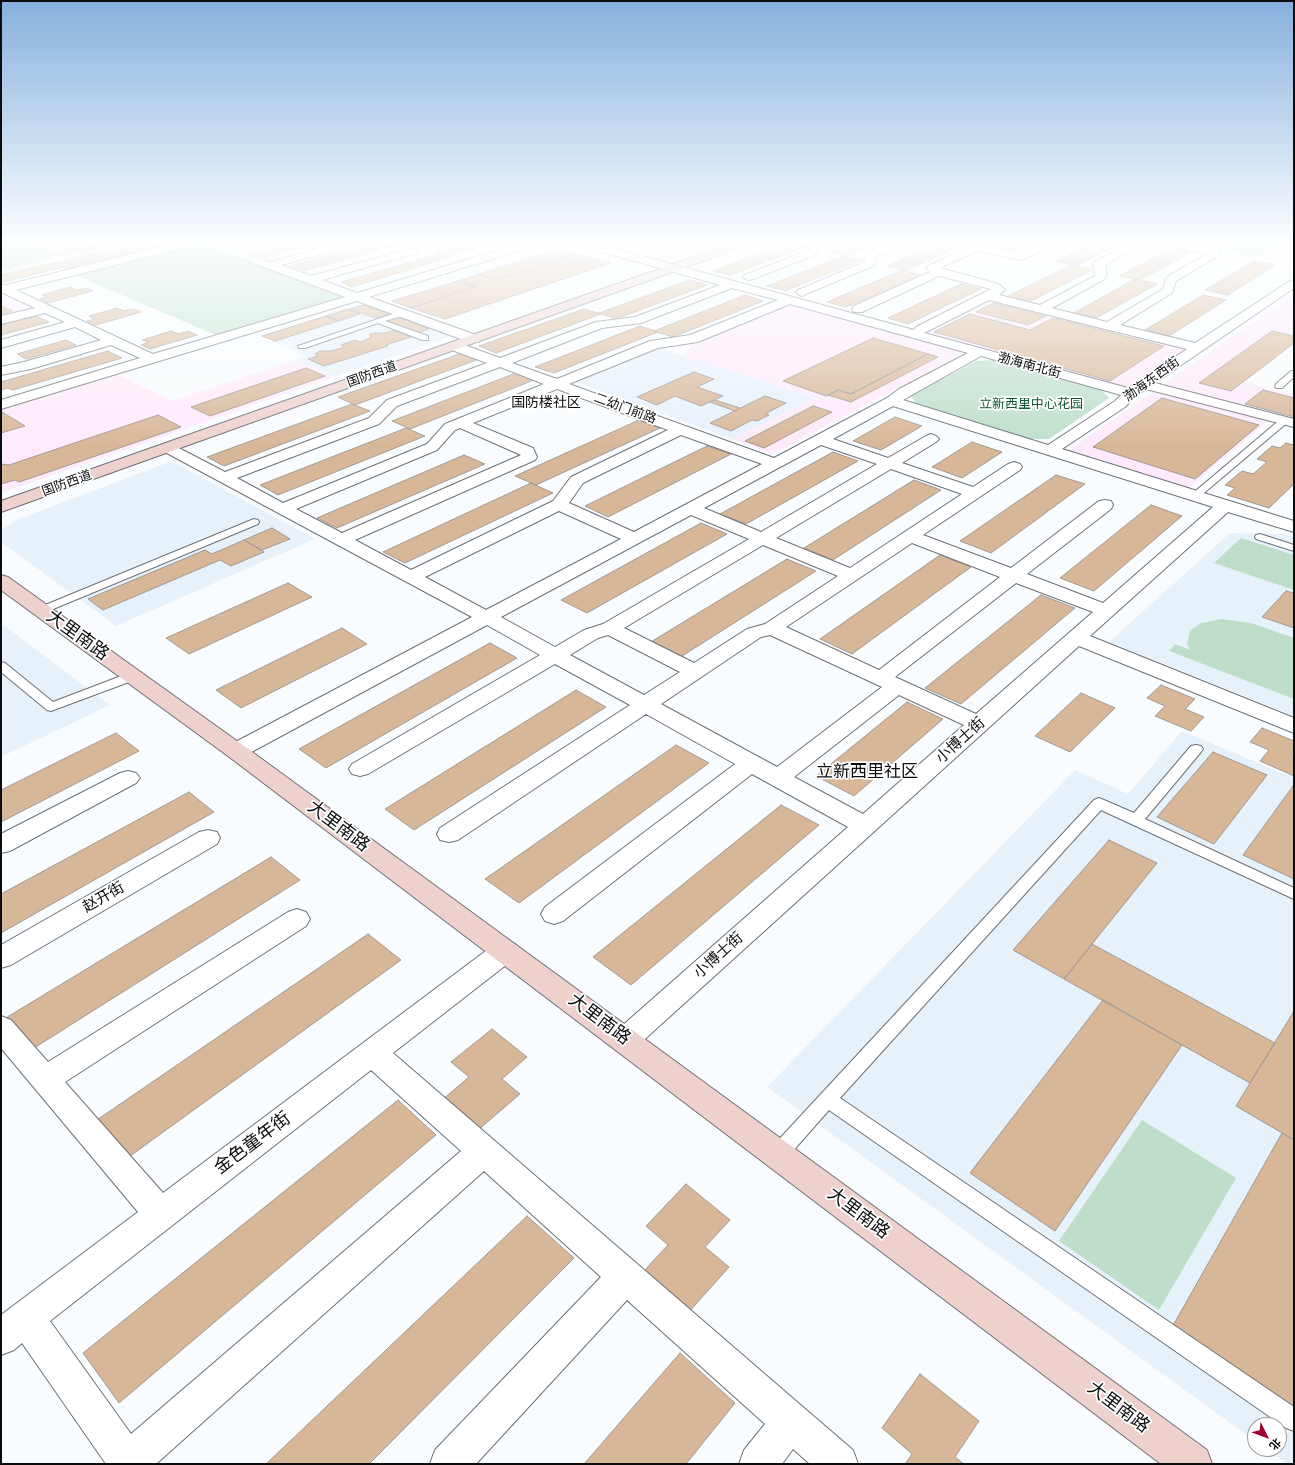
<!DOCTYPE html>
<meta charset="utf-8">
<style>
body{margin:0}
#map{position:relative;width:1295px;height:1465px;overflow:hidden;background:#f9fcfe;font-family:"Titillium Web","Noto Sans SC",sans-serif}
canvas{display:block}
.frame{position:absolute;inset:0;border:2px solid #0a0c0e;pointer-events:none}
.north{position:absolute;left:1247px;top:1417px;width:40px;height:40px;box-sizing:border-box;background:#fff;border:1px solid #9d9e9f;border-radius:50%;rotate:132deg;font-size:11px;font-weight:700;line-height:16px;text-align:center;color:#0a0c0e}
.north::after{content:'';display:block;margin:auto;width:14px;height:18px;background:#a10132;clip-path:polygon(50% 0,100% 100%,50% 72%,0 100%)}
</style>
<div id="map">
<canvas width="1295" height="1465"></canvas>
<div class="frame"></div>
<div class="north">北</div>
</div>
<script>
const g = document.querySelector('canvas').getContext('2d');
g.lineJoin = 'round';
function fillPath(path, color) { g.fillStyle = color; g.fill(path, 'evenodd'); }
const shape = rows => new Path2D(rows.map(r => 'M' + r).join(''));
function stroke(path, color, width, dash) { g.strokeStyle = color; g.lineWidth = width; g.lineCap = dash ? 'butt' : 'round'; g.setLineDash(dash || []); g.stroke(path); }
function drawText(font, color, halo, rows, align = 'center') {
  g.font = font + ' "Titillium Web","Noto Sans SC",sans-serif'; g.lineWidth = 3.5; g.setLineDash([]); g.textBaseline = 'middle'; g.strokeStyle = halo; g.fillStyle = color; for (const [text, x, y, turn = 0] of rows) {
    g.save(); g.translate(x, y); g.rotate((+turn || 0) * Math.PI / 180); g.textAlign = isNaN(turn) ? turn : align; if (halo) g.strokeText(text, 0, 0); g.fillText(text, 0, 0); g.restore();
  }
}
const commercial = shape([
 [213,243,274,243,238,252],
 [621,243,707,243,669,256],
 [1280,243,1294,243,1294,266,1256,258],
 [1294,294,1294,344,1245,382,1294,395,1294,428,1268,421,1189,488,1069,450],
 [1,296,29,310,1,317],
 [994,299,1189,348,1127,390,924,334],
 [788,303,960,350,961,354,773,454,732,439,814,398,683,356,694,342],
 [295,360,334,377,1,493,1,407,114,373,172,401]
]);
const built = shape([
 [1,243,125,243,1,273],
 [1181,243,1280,243,1256,258],
 [363,304,451,336,334,377,295,360,307,356,260,336],
 [659,348,815,398,732,439,576,382],
 [172,461,315,539,116,626,1,542,1,530,16,520],
 [1230,533,1285,534,1294,537,1294,716,1109,642],
 [1,623,110,705,1,757],
 [1182,731,1294,778,1294,1464,1287,1464,1267,1449,1279,1449,1279,1425,1255,1425,1255,1441,767,1087,1075,770,1128,794]
]);
const green = shape([
 [1,243,22,243,56,257,1,270],
 [195,243,199,243,347,297,218,336,73,274],
 [1241,243,1273,243,1275,244,1254,256,1228,251],
 [994,360,1102,390,1109,398,1049,439,1028,439,916,404,911,396,976,361],
 [1241,538,1294,555,1294,590,1214,563],
 [1221,619,1251,623,1294,638,1294,699,1169,651,1175,644,1190,650,1187,643,1190,631,1201,623],
 [1142,1120,1236,1178,1159,1310,1059,1241]
]);
const building = shape([
 [29,243,64,243,41,249,29,243],
 [88,243,96,247,56,256,48,253,88,243],
 [140,243,172,243,66,269,64,267,4,282,1,281,1,275,140,243],
 [289,243,318,243,265,257,253,253,289,243],
 [375,243,401,244,304,271,290,266,375,243],
 [469,243,493,243,448,256,451,257,352,287,341,282,439,254,436,253,469,243],
 [637,243,677,243,660,249,637,243],
 [789,243,808,246,730,275,713,271,789,243],
 [852,243,880,243,846,256,829,252,852,243],
 [941,243,969,243,906,270,887,266,941,243],
 [1005,243,1032,243,1013,252,994,248,1005,243],
 [1093,243,1121,243,1076,266,1056,261,1093,243],
 [1174,247,1194,251,1140,280,1119,276,1174,247],
 [559,249,611,263,445,319,411,308,476,286,458,281,479,274,496,280,572,255,554,250,559,249],
 [554,250,572,255,496,280,479,274,554,250],
 [843,256,861,260,785,291,767,286,843,256],
 [1254,261,1275,265,1228,295,1205,290,1254,261],
 [1072,265,1092,270,1029,302,1008,296,1072,265],
 [902,270,921,275,846,307,827,302,902,270],
 [1135,279,1157,284,1096,318,1074,313,1135,279],
 [690,280,707,285,616,319,599,313,690,280],
 [458,281,476,286,411,308,392,301,458,281],
 [961,284,981,289,908,324,888,318,961,284],
 [70,287,77,290,86,288,93,291,48,303,40,299,47,297,42,295,70,287],
 [745,295,763,301,673,337,654,331,745,295],
 [1203,295,1226,300,1169,336,1145,330,1203,295],
 [994,303,1046,316,1028,325,976,312,994,303],
 [363,305,389,314,375,318,350,309,363,305],
 [1,306,13,311,1,314,1,306],
 [117,308,124,311,133,309,141,312,96,325,87,321,95,319,89,316,117,308],
 [348,309,360,314,339,321,326,316,348,309],
 [584,309,601,314,496,353,479,346,584,309],
 [970,314,1030,330,1053,318,1164,346,1110,381,934,332,970,314],
 [36,316,49,322,1,335,1,325,36,316],
 [326,316,338,321,275,341,262,336,326,316],
 [398,317,429,329,417,333,386,321,398,317],
 [640,326,658,332,554,373,535,367,640,326],
 [394,330,411,337,386,345,388,346,324,366,308,359,318,356,315,354,320,351,331,351,345,347,341,345,355,340,360,342,372,337,370,336,370,334,375,333,385,333,394,330],
 [171,331,179,334,188,331,197,335,150,349,141,345,149,342,142,340,171,331],
 [1272,331,1294,336,1294,343,1231,391,1199,383,1272,331],
 [873,338,928,354,851,394,838,390,826,396,783,381,873,338],
 [66,340,76,345,26,359,17,354,66,340],
 [108,351,122,358,13,390,8,388,1,390,1,382,108,351],
 [462,353,479,359,355,405,338,397,462,353],
 [928,354,938,357,851,402,828,395,838,390,851,394,928,354],
 [306,368,325,376,210,416,191,407,306,368],
 [694,372,714,379,697,387,723,396,701,406,675,396,657,405,637,397,694,372],
 [516,373,534,380,410,429,392,421,516,373],
 [1263,390,1294,398,1294,417,1245,404,1263,390],
 [765,396,786,403,765,414,769,415,757,421,752,420,731,431,710,423,765,396],
 [1162,398,1259,425,1195,479,1093,447,1162,398],
 [715,400,740,408,735,411,710,402,715,400],
 [352,404,370,411,224,466,207,457,352,404],
 [813,406,832,412,764,448,745,441,813,406],
 [2,412,25,426,1,433,2,412],
 [158,415,181,427,19,482,15,480,1,484,1,464,9,465,158,415],
 [895,417,922,426,881,450,853,441,895,417],
 [639,420,660,428,536,485,515,476,639,420],
 [406,428,425,436,278,495,260,485,406,428],
 [972,442,1002,452,962,478,932,467,972,442],
 [1286,443,1294,445,1294,484,1269,508,1227,495,1235,488,1225,485,1242,471,1253,474,1267,462,1257,459,1272,446,1280,448,1286,443],
 [707,446,731,454,608,517,585,506,707,446],
 [833,452,858,461,746,524,720,514,833,452],
 [464,455,485,464,337,528,317,518,464,455],
 [1056,475,1085,484,991,553,960,541,1056,475],
 [914,480,941,490,833,560,804,548,914,480],
 [531,483,553,493,405,563,383,552,531,483],
 [1151,505,1182,516,1094,591,1060,578,1151,505],
 [701,523,727,534,587,613,561,600,701,523],
 [272,528,290,539,262,550,244,540,272,528],
 [244,540,264,552,231,566,220,560,103,610,88,599,205,550,212,554,244,540],
 [940,555,971,567,852,654,820,639,940,555],
 [787,559,816,571,679,658,649,643,787,559],
 [288,583,312,597,189,654,166,638,288,583],
 [1286,591,1294,593,1294,628,1262,617,1286,591],
 [1041,595,1075,608,961,704,925,688,1041,595],
 [342,628,367,644,241,708,216,690,342,628],
 [490,643,517,658,326,768,299,749,490,643],
 [1161,685,1195,699,1185,709,1204,717,1191,731,1155,716,1165,706,1147,698,1161,685],
 [576,690,606,707,414,830,385,809,576,690],
 [1081,693,1115,708,1070,752,1035,736,1081,693],
 [907,702,943,719,854,796,816,776,907,702],
 [1262,728,1294,741,1294,750,1291,754,1294,755,1294,776,1260,761,1269,750,1250,742,1262,728],
 [116,733,139,751,1,822,1,790,116,733],
 [676,745,709,763,519,903,485,879,676,745],
 [1213,752,1267,775,1214,844,1157,817,1213,752],
 [1293,786,1294,787,1294,879,1243,855,1293,786],
 [189,792,214,812,1,933,1,894,189,792],
 [781,805,819,825,631,985,593,957,781,805],
 [1109,840,1157,863,1064,979,1013,950,1109,840],
 [271,857,300,880,31,1050,4,1019,271,857],
 [368,934,401,960,126,1159,94,1122,368,934],
 [1092,944,1275,1043,1250,1083,1064,979,1092,944],
 [1103,1000,1182,1045,1055,1231,970,1173,1103,1000],
 [1294,1011,1294,1140,1236,1106,1294,1011],
 [492,1029,527,1057,502,1079,520,1094,478,1130,443,1099,469,1077,451,1062,492,1029],
 [398,1100,436,1135,119,1403,83,1353,398,1100],
 [1282,1133,1294,1140,1294,1405,1290,1412,1171,1329,1282,1133],
 [686,1184,730,1220,705,1247,729,1267,688,1313,642,1273,668,1245,646,1226,686,1184],
 [527,1216,574,1258,369,1464,266,1464,527,1216],
 [680,1353,735,1403,686,1464,584,1464,680,1353],
 [920,1374,979,1421,955,1457,964,1464,905,1464,912,1454,882,1428,920,1374]
]);
const lane = shape([
 [402,311,406,313,405,315,385,321,428,336,428,340,422,340,378,323,305,348,299,348,298,346,402,311],
 [1291,371,1294,371,1294,377,1282,388,1276,388,1275,386,1276,384,1291,371],
 [1285,417,1289,420,1288,422,1198,498,1192,498,1190,496,1192,494,1282,418,1285,417],
 [254,519,258,520,259,522,258,524,46,612,42,613,38,612,36,610,38,608,254,519],
 [1260,534,1294,545,1294,551,1256,539,1255,537,1256,535,1260,534],
 [1,662,5,663,53,702,129,673,133,672,137,673,139,676,137,679,51,711,47,710,1,672,1,662],
 [1196,745,1201,746,1203,749,1201,752,1145,819,1294,888,1294,899,1101,810,840,1098,1294,1407,1294,1431,1286,1428,829,1110,785,1160,778,1162,771,1160,769,1154,771,1148,821,1094,1094,800,1099,798,1104,800,1134,813,1191,746,1196,745]
]);
const street = shape([
 [177,243,196,243,195,245,16,290,153,354,345,297,204,245,203,243,219,243,270,262,339,243,357,243,356,245,281,265,311,276,409,249,417,249,418,251,417,253,322,280,357,293,522,243,539,243,538,245,369,297,479,336,480,339,479,342,469,342,357,301,1,409,1,400,140,358,111,345,31,369,1,375,1,367,24,362,101,340,75,327,1,348,1,340,65,322,45,313,1,324,1,316,35,308,1,292,1,284,6,285,177,243],
 [269,243,286,243,285,245,264,251,259,248,260,246,269,243],
 [576,243,594,243,914,330,916,327,991,289,939,276,862,312,854,312,852,309,854,306,930,272,926,268,928,266,978,243,992,243,987,247,1020,253,1041,243,1055,243,1054,245,1021,260,977,251,940,268,995,283,1000,285,1005,290,999,295,1040,305,1095,276,1093,264,1095,262,1130,243,1143,243,1105,265,1107,275,1103,280,1052,308,1107,322,1163,289,1167,277,1206,254,1166,245,1165,243,1186,243,1220,251,1221,253,1220,255,1176,281,1172,293,1120,325,1195,343,1290,281,1294,280,1294,288,1155,383,1294,419,1294,427,1146,389,1135,396,1125,407,1062,449,1294,521,1294,532,1228,512,1090,636,1294,718,1294,733,1079,646,635,1048,625,1052,615,1048,610,1040,615,1032,848,827,752,774,563,921,554,924,545,921,541,914,545,907,735,764,646,714,458,840,449,842,440,840,437,834,440,828,630,705,555,664,368,774,360,776,352,774,349,769,352,764,540,655,487,625,244,756,236,758,228,756,225,751,228,746,472,617,163,451,160,448,163,445,168,443,173,445,225,472,369,418,387,400,487,363,449,349,447,346,449,343,459,343,500,358,596,322,635,317,720,285,577,245,576,243],
 [732,288,778,300,690,335,650,341,557,379,512,363,602,328,641,323,732,288],
 [989,300,1105,329,1187,349,1128,388,924,333,989,300],
 [790,304,968,353,899,389,887,398,774,458,569,384,658,348,698,342,790,304],
 [981,356,1121,395,1115,401,1048,445,903,400,981,356],
 [500,367,544,384,445,424,427,444,283,503,237,478,379,424,397,406,500,367],
 [557,389,668,430,571,477,553,501,411,570,355,540,535,460,537,457,533,448,473,423,557,389],
 [893,406,1213,507,1103,603,1027,574,1111,509,1113,505,1111,501,1105,500,1099,501,1011,568,923,535,1020,470,1022,467,1020,464,1014,462,1008,464,973,487,902,463,936,442,939,439,936,436,931,434,926,436,888,458,833,439,893,406],
 [460,428,521,455,342,533,296,509,437,450,455,430,460,428],
 [681,435,762,464,634,532,569,503,583,483,681,435],
 [821,445,877,464,761,532,704,508,821,445],
 [891,469,962,494,850,568,776,538,891,469],
 [559,511,621,539,486,610,425,577,559,511],
 [691,515,749,539,603,624,584,630,555,647,501,617,691,515],
 [912,543,1000,577,879,670,786,627,912,543],
 [763,545,838,576,765,624,747,629,694,663,624,628,763,545],
 [1016,583,1093,612,976,714,895,677,1016,583],
 [608,635,680,672,644,695,570,655,598,638,608,635],
 [770,635,882,687,777,767,661,704,761,637,770,635],
 [899,695,964,725,863,814,794,777,899,695],
 [810,243,820,243,815,255,753,279,749,280,745,279,743,277,745,275,806,251,810,243],
 [889,243,904,243,903,245,876,256,873,266,806,294,802,296,798,294,796,292,798,290,864,262,865,256,868,252,889,243],
 [128,771,136,773,140,778,136,783,10,851,1,853,1,834,120,773,128,771],
 [208,830,217,832,220,838,217,844,11,965,1,968,1,945,199,832,208,830],
 [297,909,306,912,310,919,306,926,65,1082,163,1193,495,944,505,941,515,944,519,951,515,958,393,1053,804,1408,853,1450,858,1464,810,1464,793,1449,782,1464,739,1464,744,1450,765,1424,627,1300,476,1464,430,1464,435,1450,601,1277,484,1171,156,1464,106,1464,22,1343,14,1350,1,1355,1,1315,138,1212,1,1048,1,1016,11,1020,48,1062,288,912,297,909],
 [371,1070,461,1151,131,1434,50,1321,371,1070]
]);
const secondary = shape([
 [733,243,749,243,748,245,1,512,1,501,733,243],
 [1,575,8,577,244,746,1207,1450,1212,1464,1161,1464,228,756,1,590,1,575]
]);
const farStreetnames = [
 ["渤海南北街",1029,366,15],
 ["国防西道",372,375,-20],
 ["渤海东西街",1152,380,-36],
 ["二幼门前路",625,409,20],
 ["国防西道",67,484,-20]
];
const farParknames = [
 ["立新西里中心花园",1031,405]
];
const farQuarternames = [
 ["国防楼社区",546,404]
];
const streetNames = [
 ["小博士街",961,741,-42],
 ["赵开街",104,898,-30],
 ["小博士街",719,956,-42]
];
const quarterNames = [
 ["立新西里社区",867,773]
];
const nearStreetnames = [
 ["大里南路",77,636,36],
 ["大里南路",338,827,37],
 ["大里南路",599,1020,37],
 ["金色童年街",253,1144,-37],
 ["大里南路",858,1214,37],
 ["大里南路",1118,1408,37]
];
fillPath(commercial, '#feeafa');
fillPath(built, '#e7f1fa');
fillPath(green, '#bedeca');
fillPath(building, '#d8b698');
stroke(building, '#a09a95', 1);
stroke(lane, '#6c7177', 2);
stroke(street, '#6c7177', 2);
stroke(secondary, '#6c7177', 2);
fillPath(lane, '#fff');
fillPath(street, '#fff');
fillPath(secondary, '#eed1cd');
const sky = g.createLinearGradient(0, 0, 0, 448);
sky.addColorStop(0, '#87b0de');
sky.addColorStop(0.54, '#fcfeff');
sky.addColorStop(1, '#fcfeff00');
g.fillStyle = sky;
g.fillRect(0, 0, 1295, 448);
drawText('13px', '#0a0c0e', '#fff', farStreetnames);
drawText('13px', '#115736', '#fff', farParknames);
drawText('14px', '#0a0c0e', '#fff', farQuarternames);
drawText('15px', '#0a0c0e', '#fff', streetNames);
drawText('17px', '#0a0c0e', '#fff', quarterNames);
drawText('18px', '#0a0c0e', '#fff', nearStreetnames);
</script>
